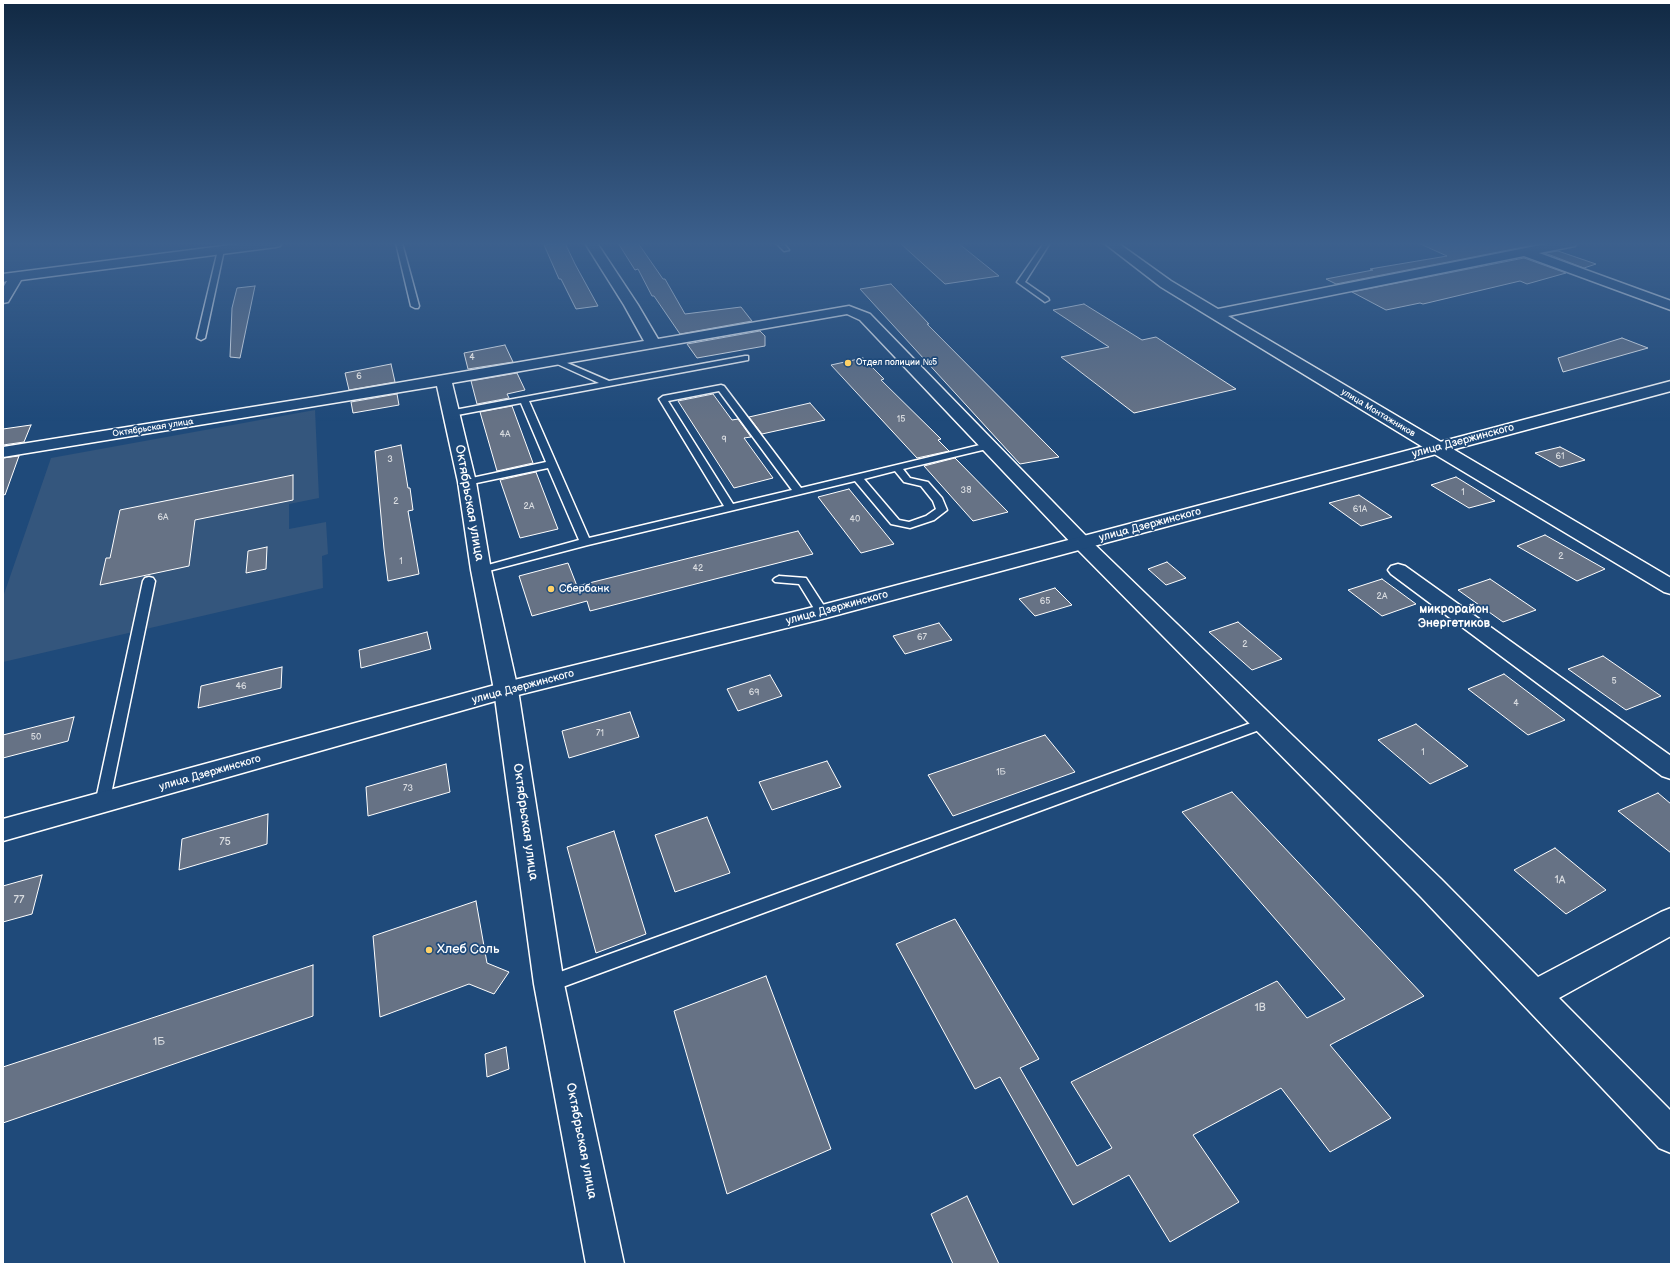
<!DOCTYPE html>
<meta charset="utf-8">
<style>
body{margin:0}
#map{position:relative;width:1674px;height:1267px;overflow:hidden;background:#1f4a7a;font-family:"Balsamiq Sans",sans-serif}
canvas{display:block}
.frame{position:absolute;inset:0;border:4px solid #fff;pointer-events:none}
</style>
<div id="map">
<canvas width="1674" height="1267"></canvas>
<div class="frame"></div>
</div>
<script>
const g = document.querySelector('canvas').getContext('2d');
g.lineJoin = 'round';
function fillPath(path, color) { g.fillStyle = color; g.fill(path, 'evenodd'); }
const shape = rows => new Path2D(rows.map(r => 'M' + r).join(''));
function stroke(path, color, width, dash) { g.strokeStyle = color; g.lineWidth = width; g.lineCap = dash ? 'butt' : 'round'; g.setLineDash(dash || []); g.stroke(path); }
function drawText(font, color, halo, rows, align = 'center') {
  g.font = font + ' "Balsamiq Sans",sans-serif'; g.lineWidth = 3.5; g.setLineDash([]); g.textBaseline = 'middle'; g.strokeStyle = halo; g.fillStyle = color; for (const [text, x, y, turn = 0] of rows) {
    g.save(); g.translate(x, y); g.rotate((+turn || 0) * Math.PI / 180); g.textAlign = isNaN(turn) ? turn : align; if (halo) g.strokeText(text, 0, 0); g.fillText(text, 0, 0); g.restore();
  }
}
const built = shape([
 [315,410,319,498,289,504,289,529,326,522,328,554,322,556,323,588,3,662,3,597,51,458]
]);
const building = shape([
 [565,243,575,264,598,306,576,309,561,279,559,279,544,245,565,243],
 [618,243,638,243,663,279,665,279,685,314,741,307,752,321,680,334,654,296,652,296,638,269,635,270,618,243],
 [900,243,958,243,999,276,945,284,900,243],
 [1418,243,1537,243,1539,244,1336,284,1326,279,1373,270,1370,269,1447,256,1418,243],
 [1558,251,1596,264,1584,268,1545,253,1558,251],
 [1524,258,1566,273,1527,284,1520,281,1423,304,1420,303,1386,310,1352,292,1524,258],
 [891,284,929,324,927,324,1059,457,1020,464,860,289,891,284],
 [255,286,240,358,230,357,232,308,237,288,255,286],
 [1084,304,1142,340,1156,337,1236,389,1134,413,1061,357,1109,347,1053,310,1084,304],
 [760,331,765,336,765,346,697,358,687,344,760,331],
 [1622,338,1648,348,1563,372,1558,358,1622,338],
 [505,345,513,362,468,369,464,353,505,345],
 [863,358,884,379,881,380,941,439,938,440,949,451,917,458,831,365,863,358],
 [391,364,395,382,349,390,345,373,391,364],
 [517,373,525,390,507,394,509,398,477,404,471,381,517,373],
 [397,394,399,405,353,413,351,402,397,394],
 [713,394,732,420,738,419,751,437,744,438,773,478,734,488,678,401,713,394],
 [810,403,825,420,762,434,749,417,810,403],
 [512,406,533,463,497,471,480,412,512,406],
 [31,425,24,442,3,445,3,429,31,425],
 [401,445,408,488,410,488,413,510,408,511,419,574,388,581,384,549,375,451,401,445],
 [1560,447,1564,449,1585,460,1560,467,1535,453,1560,447],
 [19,456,5,495,3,494,3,458,19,456],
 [955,458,1008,512,973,521,924,466,955,458],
 [536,472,558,529,520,538,500,480,536,472],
 [293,475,293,500,195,520,189,566,100,585,106,558,110,558,120,510,293,475],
 [1456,477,1495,501,1469,508,1431,485,1456,477],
 [849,489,894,544,861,553,818,497,849,489],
 [1359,495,1392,517,1361,526,1329,503,1359,495],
 [798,531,813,554,590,611,587,601,532,616,519,576,568,563,577,586,798,531],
 [1545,535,1605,569,1577,581,1517,546,1545,535],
 [267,547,266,569,246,573,248,551,267,547],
 [1167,562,1186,578,1166,585,1148,569,1167,562],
 [1382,579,1416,604,1382,616,1348,590,1382,579],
 [1490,579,1536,610,1503,622,1458,590,1490,579],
 [1055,588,1072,605,1035,616,1019,599,1055,588],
 [1238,622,1282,659,1252,670,1209,632,1238,622],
 [939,623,952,640,905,654,893,636,939,623],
 [427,632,431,649,361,668,359,650,427,632],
 [1603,656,1661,696,1626,710,1568,669,1603,656],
 [282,667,281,688,198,708,201,686,282,667],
 [1504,674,1565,720,1528,735,1468,689,1504,674],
 [770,675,782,696,738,711,727,689,770,675],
 [630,712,639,737,569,758,562,731,630,712],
 [74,717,68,741,3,758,3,735,74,717],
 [1416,724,1468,766,1430,784,1378,740,1416,724],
 [1045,735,1075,772,953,816,928,775,1045,735],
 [827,761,841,787,772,810,759,782,827,761],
 [446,764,450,792,368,816,366,787,446,764],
 [1232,792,1424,996,1330,1045,1391,1118,1330,1152,1281,1088,1193,1135,1239,1202,1170,1242,1129,1175,1073,1205,1000,1077,975,1089,896,944,955,919,1039,1059,1020,1068,1077,1166,1112,1148,1071,1082,1277,981,1307,1018,1345,999,1182,812,1232,792],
 [1658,793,1671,804,1671,853,1618,811,1658,793],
 [268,814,267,844,179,870,182,839,268,814],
 [707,817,730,873,675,892,655,835,707,817],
 [614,831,646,934,596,953,567,847,614,831],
 [1555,848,1606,890,1566,914,1514,870,1555,848],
 [42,875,32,914,3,922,3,886,42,875],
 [476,901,487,963,509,972,494,994,469,984,380,1017,373,936,476,901],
 [313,965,313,1016,3,1123,3,1067,313,965],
 [766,976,831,1149,727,1194,674,1011,766,976],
 [506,1047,509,1069,487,1077,485,1054,506,1047],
 [967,1196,999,1264,953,1264,931,1214,967,1196]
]);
const lane = shape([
 [396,243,402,243,419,306,418,308,415,308,411,306,396,243],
 [776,243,783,243,789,250,784,251,776,243],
 [1044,243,1050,243,1025,282,1048,298,1049,300,1045,302,1017,282,1044,243],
 [221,248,224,250,205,338,201,340,197,338,218,250,221,248],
 [745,356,748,356,748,360,529,401,589,538,724,506,659,399,663,396,721,385,724,386,801,488,988,443,993,446,991,448,903,469,910,478,928,482,942,498,947,510,934,520,910,528,891,524,855,481,588,545,481,573,477,572,475,570,477,568,579,540,548,468,467,485,462,482,467,479,546,462,521,403,452,416,448,413,449,411,599,383,555,363,554,361,555,359,558,359,609,381,745,356],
 [719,391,792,490,733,504,668,401,719,391],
 [895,471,904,482,921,486,933,501,936,509,926,516,909,522,899,520,864,479,895,471],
 [779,576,806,578,828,612,826,615,818,615,799,584,775,582,773,580,775,578,779,576],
 [149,577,153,578,155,581,109,804,107,808,102,810,97,808,95,804,143,581,145,578,149,577],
 [1265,718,1270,720,1272,723,1270,726,549,992,543,990,541,984,543,978,549,976,1265,718]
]);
const street = shape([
 [246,243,282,243,280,246,276,247,21,280,8,302,3,303,3,288,7,281,3,282,3,274,246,243],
 [585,243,597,243,638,305,658,339,849,306,870,314,1089,539,1441,879,1538,977,1661,912,1671,908,1671,936,1559,998,1671,1111,1671,1153,1659,1148,1421,897,1075,547,860,320,847,314,452,383,476,482,491,570,518,690,564,984,624,1264,586,1264,534,984,494,690,471,570,458,482,437,386,3,457,3,447,315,397,644,341,624,305,585,243],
 [1104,243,1118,243,1171,281,1218,309,1551,243,1577,243,1575,246,1539,253,1671,301,1671,310,1524,256,1228,316,1671,578,1671,594,1664,592,1431,452,1161,287,1104,243],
 [1398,564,1405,566,1671,756,1671,779,1662,776,1391,574,1388,570,1391,566,1398,564]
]);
const secondary = shape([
 [1671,381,1671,391,822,619,506,698,3,841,3,819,506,682,822,605,1671,381]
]);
const markers = [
 [848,363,4,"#ffd166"],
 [551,589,4,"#ffd166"],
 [429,950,4,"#ffd166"]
];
const numberNames = [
 ["4",472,358],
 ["6",359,377],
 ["15",901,420],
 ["4А",505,435],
 ["9",724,440],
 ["61",1560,457],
 ["3",390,460],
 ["38",966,491],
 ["1",1463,493],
 ["2",396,502],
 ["2А",529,507],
 ["61А",1360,510],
 ["6А",163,518],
 ["40",855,520],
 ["2",1561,557],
 ["1",401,562],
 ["42",698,569],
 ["2А",1382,597],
 ["65",1045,602],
 ["67",922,638],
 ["2",1245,645],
 ["5",1614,682],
 ["46",241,687],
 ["69",754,693],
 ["4",1516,704],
 ["71",600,734],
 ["50",36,738],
 ["1",1423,753],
 ["1Б",1001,773],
 ["73",408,789]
];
const farPoinames = [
 ["Отдел полиции №5",856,363]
];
const farStreetnames = [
 ["улица Монтажников",1378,413,31],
 ["Октябрьская улица",153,428,-9]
];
const streetNames = [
 ["улица Дзержинского",1463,441,-15],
 ["улица Дзержинского",1150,525,-15],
 ["улица Дзержинского",837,608,-15],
 ["улица Дзержинского",523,687,-15],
 ["улица Дзержинского",210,773,-16]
];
const poiNames = [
 ["Сбербанк",559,589]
];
const nearNumbernames = [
 ["75",225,842],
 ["1А",1560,880],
 ["77",19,900],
 ["1В",1260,1008],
 ["1Б",159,1042]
];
const neighbourhoodNames = [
 ["микрорайон",1454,610],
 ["Энергетиков",1454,624]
];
const nearStreetnames = [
 ["Октябрьская улица",469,503,80],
 ["Октябрьская улица",525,822,82],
 ["Октябрьская улица",581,1141,79]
];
const nearPoinames = [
 ["Хлеб Соль",437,950]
];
fillPath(built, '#34567d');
fillPath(building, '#667285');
stroke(building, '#fff', 1);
stroke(lane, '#fff', 3);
stroke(street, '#fff', 3);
stroke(secondary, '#fff', 3);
fillPath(lane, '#1f4a7a');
fillPath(street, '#1f4a7a');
fillPath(secondary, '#1f4a7a');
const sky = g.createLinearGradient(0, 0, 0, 421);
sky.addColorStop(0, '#112943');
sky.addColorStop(0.58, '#3c608d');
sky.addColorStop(1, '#3c608d00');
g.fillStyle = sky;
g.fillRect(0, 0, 1674, 421);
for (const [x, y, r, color] of markers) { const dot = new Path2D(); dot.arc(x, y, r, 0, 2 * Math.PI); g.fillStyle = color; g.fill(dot); stroke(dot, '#1f4a7a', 1.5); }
drawText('9px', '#d9dce0', null, numberNames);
drawText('9px', '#fff', '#1f4a7a', farPoinames, 'left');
drawText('9px', '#fff', '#1f4a7a', farStreetnames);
drawText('11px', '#fff', '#1f4a7a', streetNames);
drawText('11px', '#fff', '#1f4a7a', poiNames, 'left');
drawText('11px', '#d9dce0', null, nearNumbernames);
drawText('bold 12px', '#fff', '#1f4a7a', neighbourhoodNames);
drawText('13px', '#fff', '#1f4a7a', nearStreetnames);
drawText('13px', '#fff', '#1f4a7a', nearPoinames, 'left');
</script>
